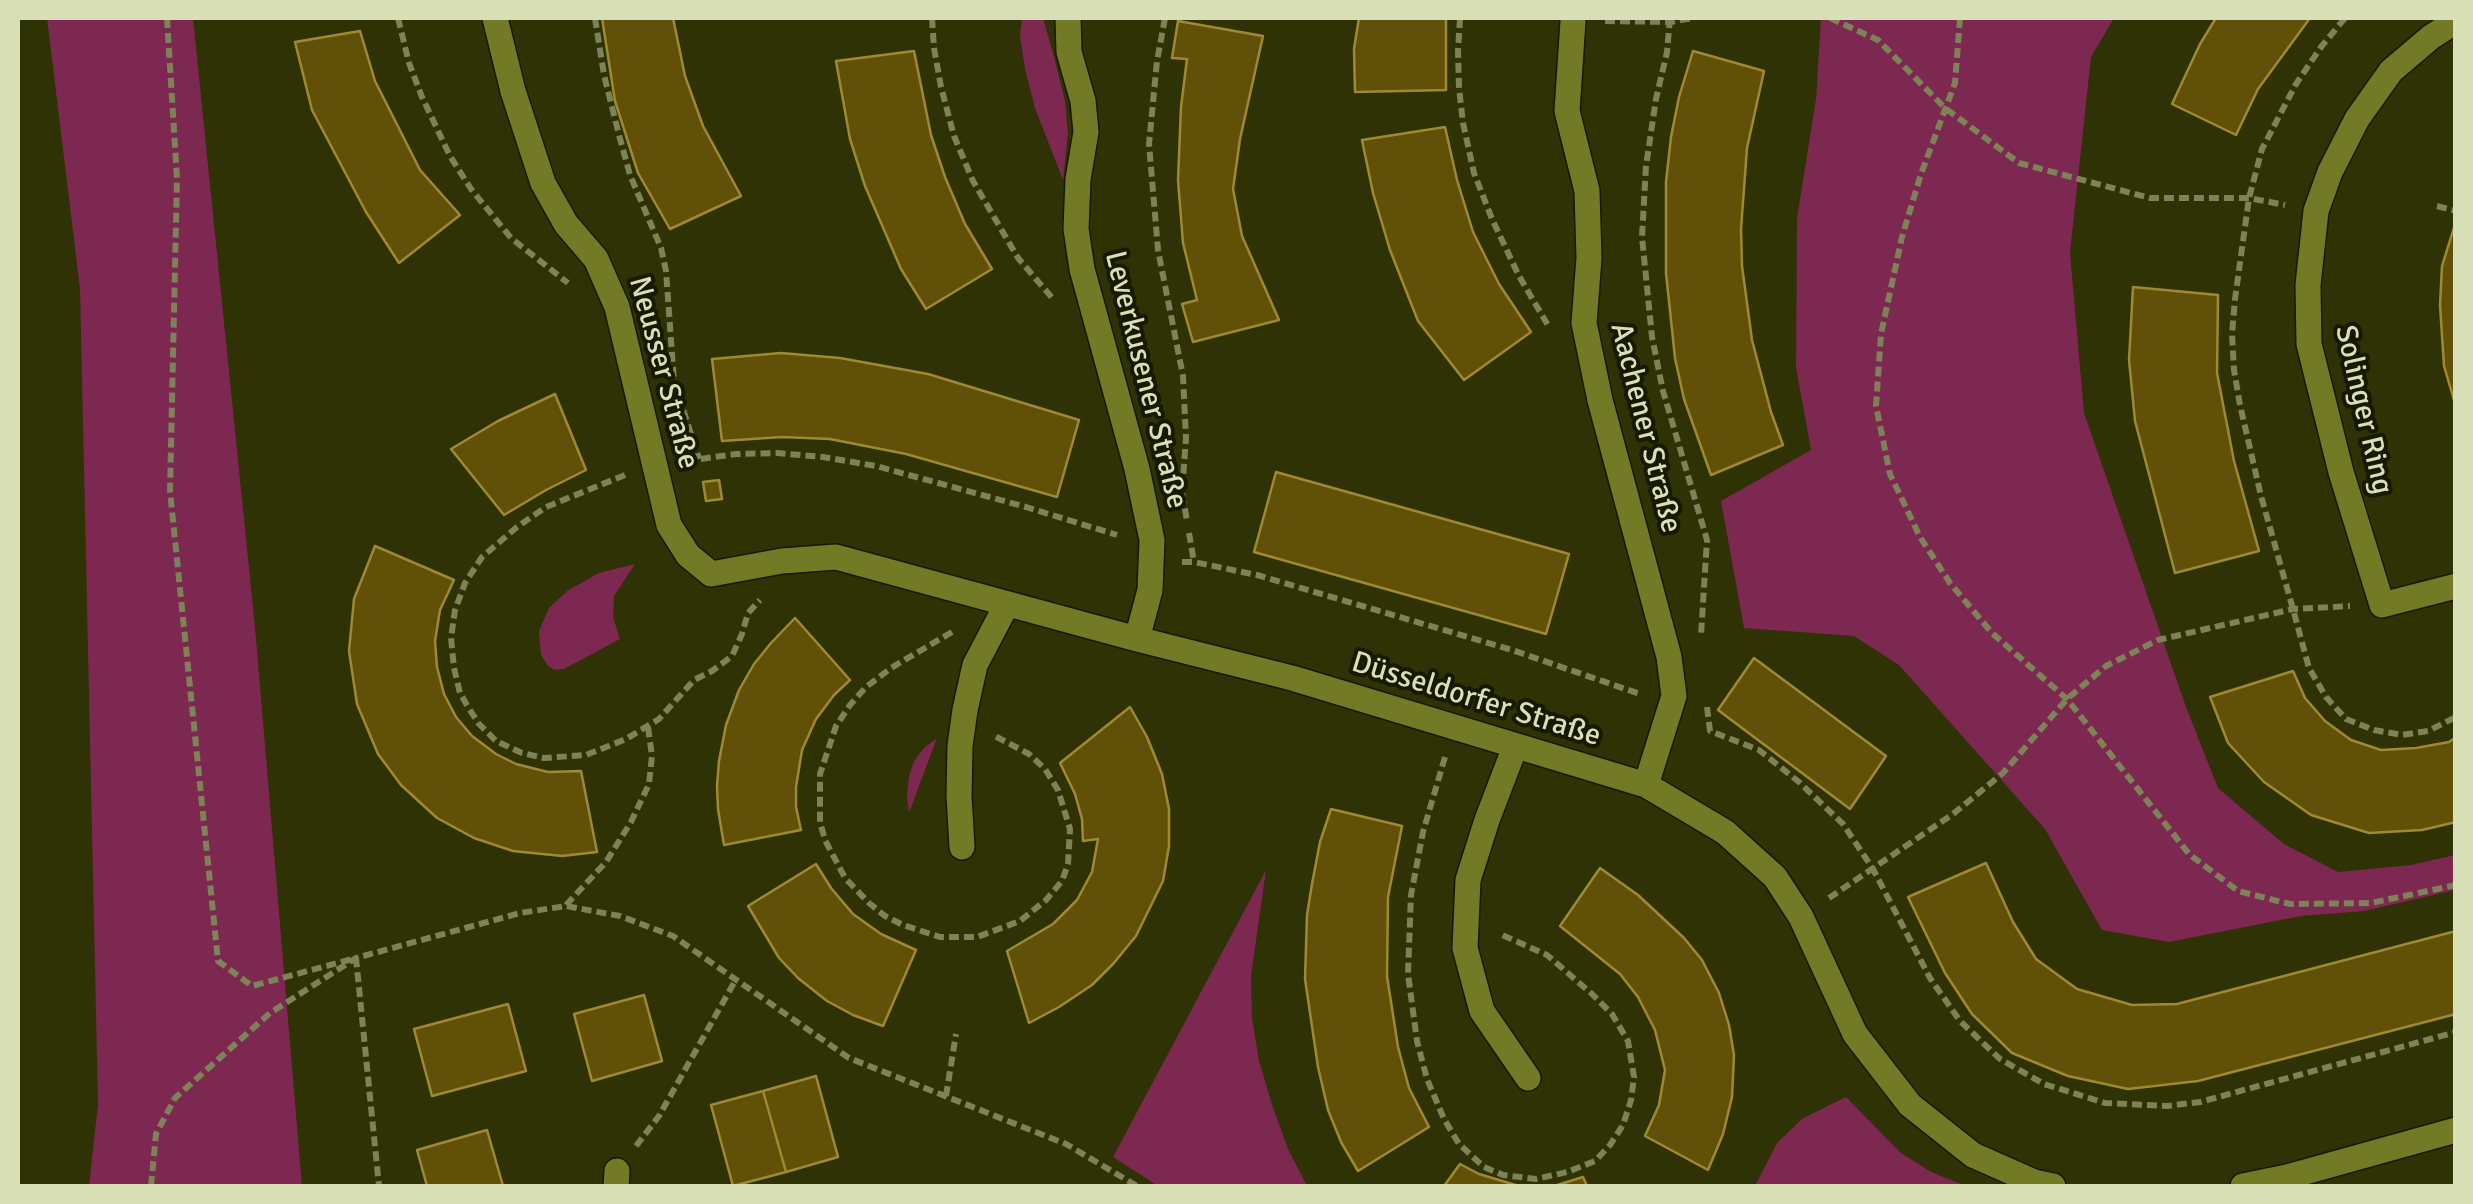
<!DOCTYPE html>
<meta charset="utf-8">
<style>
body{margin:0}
#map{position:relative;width:2473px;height:1204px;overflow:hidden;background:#2e3204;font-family:Signika,sans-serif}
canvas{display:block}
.frame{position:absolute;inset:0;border:20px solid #d9dfb7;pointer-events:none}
</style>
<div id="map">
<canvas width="2473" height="1204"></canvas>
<div class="frame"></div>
</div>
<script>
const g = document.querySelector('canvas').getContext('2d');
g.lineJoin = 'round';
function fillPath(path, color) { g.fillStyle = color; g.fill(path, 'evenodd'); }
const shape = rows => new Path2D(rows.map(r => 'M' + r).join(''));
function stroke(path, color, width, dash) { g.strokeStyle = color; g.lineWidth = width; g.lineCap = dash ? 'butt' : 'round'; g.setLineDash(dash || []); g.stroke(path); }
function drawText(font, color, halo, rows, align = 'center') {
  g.font = font + ' Signika,sans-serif'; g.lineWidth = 8; g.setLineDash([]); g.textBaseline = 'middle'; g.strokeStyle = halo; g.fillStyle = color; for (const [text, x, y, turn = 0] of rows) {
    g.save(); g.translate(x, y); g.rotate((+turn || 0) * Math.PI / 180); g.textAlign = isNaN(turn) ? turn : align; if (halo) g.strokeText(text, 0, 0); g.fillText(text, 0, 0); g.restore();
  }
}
const green = shape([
 [47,18,193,18,255,627,302,1186,89,1186,98,1104,80,289],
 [1022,18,1043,18,1054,57,1065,101,1068,133,1063,180,1035,108,1025,69,1020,36],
 [1821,18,2114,18,2091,57,2070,253,2084,413,2186,707,2218,788,2284,844,2338,872,2411,865,2455,855,2455,890,2364,911,2301,916,2169,942,2102,930,2045,829,1899,665,1854,636,1744,628,1721,501,1811,450,1796,367,1797,218,1816,99],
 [635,564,614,596,613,617,620,639,564,669,555,670,548,666,541,655,539,631,549,608,567,591,599,573],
 [937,738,909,813,907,796,909,776,914,761,924,748],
 [1266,870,1251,976,1252,1018,1259,1061,1273,1108,1288,1149,1307,1186,1158,1186,1113,1157],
 [1846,1097,1901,1153,1931,1172,1966,1186,1755,1186,1777,1143,1802,1119]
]);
const building = shape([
 [602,18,673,18,685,76,703,126,741,196,670,229,638,173,615,101,602,18],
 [1359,18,1446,18,1446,90,1355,92,1354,49,1359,18],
 [2216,18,2310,18,2258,89,2236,135,2172,104,2200,44,2216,18],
 [1178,21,1263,36,1240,139,1233,189,1242,236,1279,320,1193,342,1182,304,1197,300,1183,243,1178,180,1181,107,1187,59,1172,58,1178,21],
 [360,31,375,81,420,170,460,215,399,263,366,212,312,110,295,42,360,31],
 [914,51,931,135,945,177,965,224,992,269,926,309,901,269,865,186,850,139,836,61,914,51],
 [1693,51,1764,71,1747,148,1741,229,1742,266,1752,340,1771,412,1783,445,1711,475,1684,399,1675,358,1666,273,1666,182,1671,137,1679,97,1693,51],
 [1445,127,1457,180,1473,232,1499,284,1531,332,1464,380,1418,321,1390,250,1373,193,1362,140,1445,127],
 [2456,221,2456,407,2444,366,2440,305,2442,266,2456,221],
 [2133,287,2218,295,2217,373,2234,461,2259,551,2175,573,2135,421,2129,360,2133,287],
 [781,353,840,358,928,374,1079,420,1057,497,906,454,830,439,782,437,722,441,712,359,781,353],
 [555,394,586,470,546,490,504,515,451,449,498,421,555,394],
 [1276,472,1569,554,1546,634,1254,552,1276,472],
 [719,480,722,499,706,501,703,482,719,480],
 [375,546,454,580,440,610,435,641,437,667,444,694,456,717,472,736,496,754,516,764,548,772,581,771,597,852,562,856,513,851,474,838,437,818,401,785,378,754,357,704,349,651,354,599,375,546],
 [795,618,850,680,834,695,816,719,802,750,796,787,796,807,801,830,724,845,718,809,717,786,719,761,726,725,739,690,754,664,771,643,795,618],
 [1754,658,1886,756,1850,809,1718,710,1754,658],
 [2293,671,2305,698,2325,721,2351,740,2381,750,2416,748,2449,742,2456,737,2456,822,2422,830,2369,833,2311,815,2264,782,2228,743,2210,697,2293,671],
 [1130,707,1147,737,1162,774,1169,809,1169,846,1163,881,1136,936,1113,964,1092,985,1059,1007,1029,1023,1007,951,1053,924,1077,900,1092,872,1098,839,1083,841,1082,819,1075,794,1060,763,1130,707],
 [1331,809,1402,826,1388,897,1387,976,1398,1047,1409,1088,1429,1127,1358,1171,1341,1142,1328,1110,1318,1067,1305,979,1307,915,1312,884,1320,842,1331,809],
 [1986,863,2013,922,2036,959,2077,989,2132,1005,2177,1004,2456,931,2456,1014,2198,1081,2128,1089,2068,1076,2012,1053,1972,1014,1945,973,1908,897,1986,863],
 [816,864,831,888,853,914,881,934,916,950,883,1026,853,1015,827,1001,798,978,779,958,748,906,816,864],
 [1600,868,1638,895,1684,938,1702,960,1719,993,1729,1025,1734,1055,1732,1097,1723,1134,1708,1170,1645,1136,1659,1105,1665,1070,1655,1030,1638,997,1620,974,1560,926,1600,868],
 [644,995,662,1061,592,1081,574,1014,644,995],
 [508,1004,526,1071,432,1096,414,1029,508,1004],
 [816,1076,838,1157,786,1172,763,1091,816,1076],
 [763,1091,786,1172,733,1186,711,1105,763,1091],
 [487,1130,503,1186,427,1186,417,1150,487,1130],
 [1460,1164,1479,1174,1519,1186,1444,1186,1460,1164],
 [1583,1177,1587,1186,1554,1186,1583,1177]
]);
const path = shape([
 [167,18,177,178,170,491,218,961,252,986,356,958,379,1186],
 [398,18,409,63,422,97,450,156,471,189,511,238,568,283],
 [595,18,604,75,619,135,630,175,661,248,666,271,674,381,699,459],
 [932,18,934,48,941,87,954,136,973,181,1018,258,1054,300],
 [1165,18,1157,61,1149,144,1158,250,1183,376,1186,438,1182,492,1187,521],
 [1460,18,1458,51,1459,88,1463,123,1474,173,1492,219,1519,276,1549,327],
 [1670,18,1667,52,1656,99,1646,166,1642,237,1652,337,1663,391,1707,540,1701,635],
 [1830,18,1878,40,1945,108,2019,163,2150,198,2249,198,2285,205],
 [1960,18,1955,83,1921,174,1902,237,1881,334,1876,406,1890,474,1920,537,1950,583,1992,633,2067,699,2189,854,2238,891,2290,904,2371,903,2456,885],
 [2345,18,2321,47,2296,84,2262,149,2249,198,2235,299,2232,334,2234,370,2240,405,2261,496,2293,609,2309,668,2326,697,2346,719,2374,730,2402,735,2428,731,2456,717],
 [1605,21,1671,22,1693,18],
 [2437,206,2456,211],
 [686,461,736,454,776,453,823,457,876,466,1026,507,1117,535],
 [625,475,546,507,517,527,482,557,465,583,455,610,451,638,454,668,460,693,468,707,479,724,496,741,522,753,544,758,586,755,626,739,659,719,694,680,712,671,732,656,742,634,748,613,760,600],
 [1189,533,1194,562],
 [1182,562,1194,562,1257,575,1512,650,1640,694],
 [952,632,891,668,866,687,850,705,836,726,820,774,820,822,825,840,845,878,869,903,885,916,903,925,940,937,977,937,1020,921,1046,900,1062,881,1068,864,1070,829,1058,790,1045,769,1029,754,995,736],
 [1707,707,1710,731,1759,750,1799,782,1843,824,1873,869,1930,978,1960,1021,2000,1059,2044,1084,2105,1103,2167,1106,2200,1102,2456,1032],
 [1445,757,1423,832,1411,895,1408,974,1417,1041,1427,1079,1444,1119,1459,1144,1484,1167,1503,1175,1536,1179,1567,1172,1595,1161,1610,1145,1623,1125,1631,1100,1634,1077,1628,1041,1612,1014,1592,994,1547,955,1500,934],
 [1829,898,1953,814,2003,773,2067,699,2106,666,2158,640,2293,609,2350,606],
 [566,905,606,862,631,822,649,784,652,756,648,727],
 [946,1096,956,1034],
 [636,1146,659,1116,735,981],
 [151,1186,156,1134,175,1098,270,1013,356,958,520,913,566,906,620,916,673,936,849,1058,1066,1144,1137,1186]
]);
const minor = shape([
 [495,18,513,91,543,183,566,224,596,259,617,307,669,525,688,555,711,574,782,561,836,557,1137,639,1292,678,1646,785,1725,832,1775,877,1801,917,1855,1034,1910,1105,1973,1155,2034,1182,2053,1186],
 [1068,18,1069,52,1083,101,1086,132,1078,179,1076,229,1082,269,1137,469,1152,540,1150,590,1137,639],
 [1573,21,1567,111,1587,191,1589,258,1584,323,1600,400,1669,657,1674,696,1646,785],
 [2456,21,2431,37,2391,71,2357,119,2330,172,2316,211,2308,285,2309,344,2341,472,2382,605,2456,586],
 [1515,747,1487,820,1468,880,1465,948,1482,1011,1528,1078],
 [962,847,959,796,960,746,965,710,975,665,1007,604],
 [616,1186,617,1171],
 [2243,1186,2287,1177,2456,1130]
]);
const streetNames = [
 ["Neusser Straße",663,373,75],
 ["Leverkusener Straße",1145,380,76],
 ["Solinger Ring",2363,410,77],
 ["Aachener Straße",1645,428,76],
 ["Düsseldorfer Straße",1476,700,17]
];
fillPath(green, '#7c2850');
fillPath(building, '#615008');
stroke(building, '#9f8933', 2.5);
stroke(minor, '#161901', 28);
stroke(path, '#7d8257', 6, [10, 5]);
stroke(minor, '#727a25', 25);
drawText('30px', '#d9dfb7', '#171900', streetNames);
</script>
